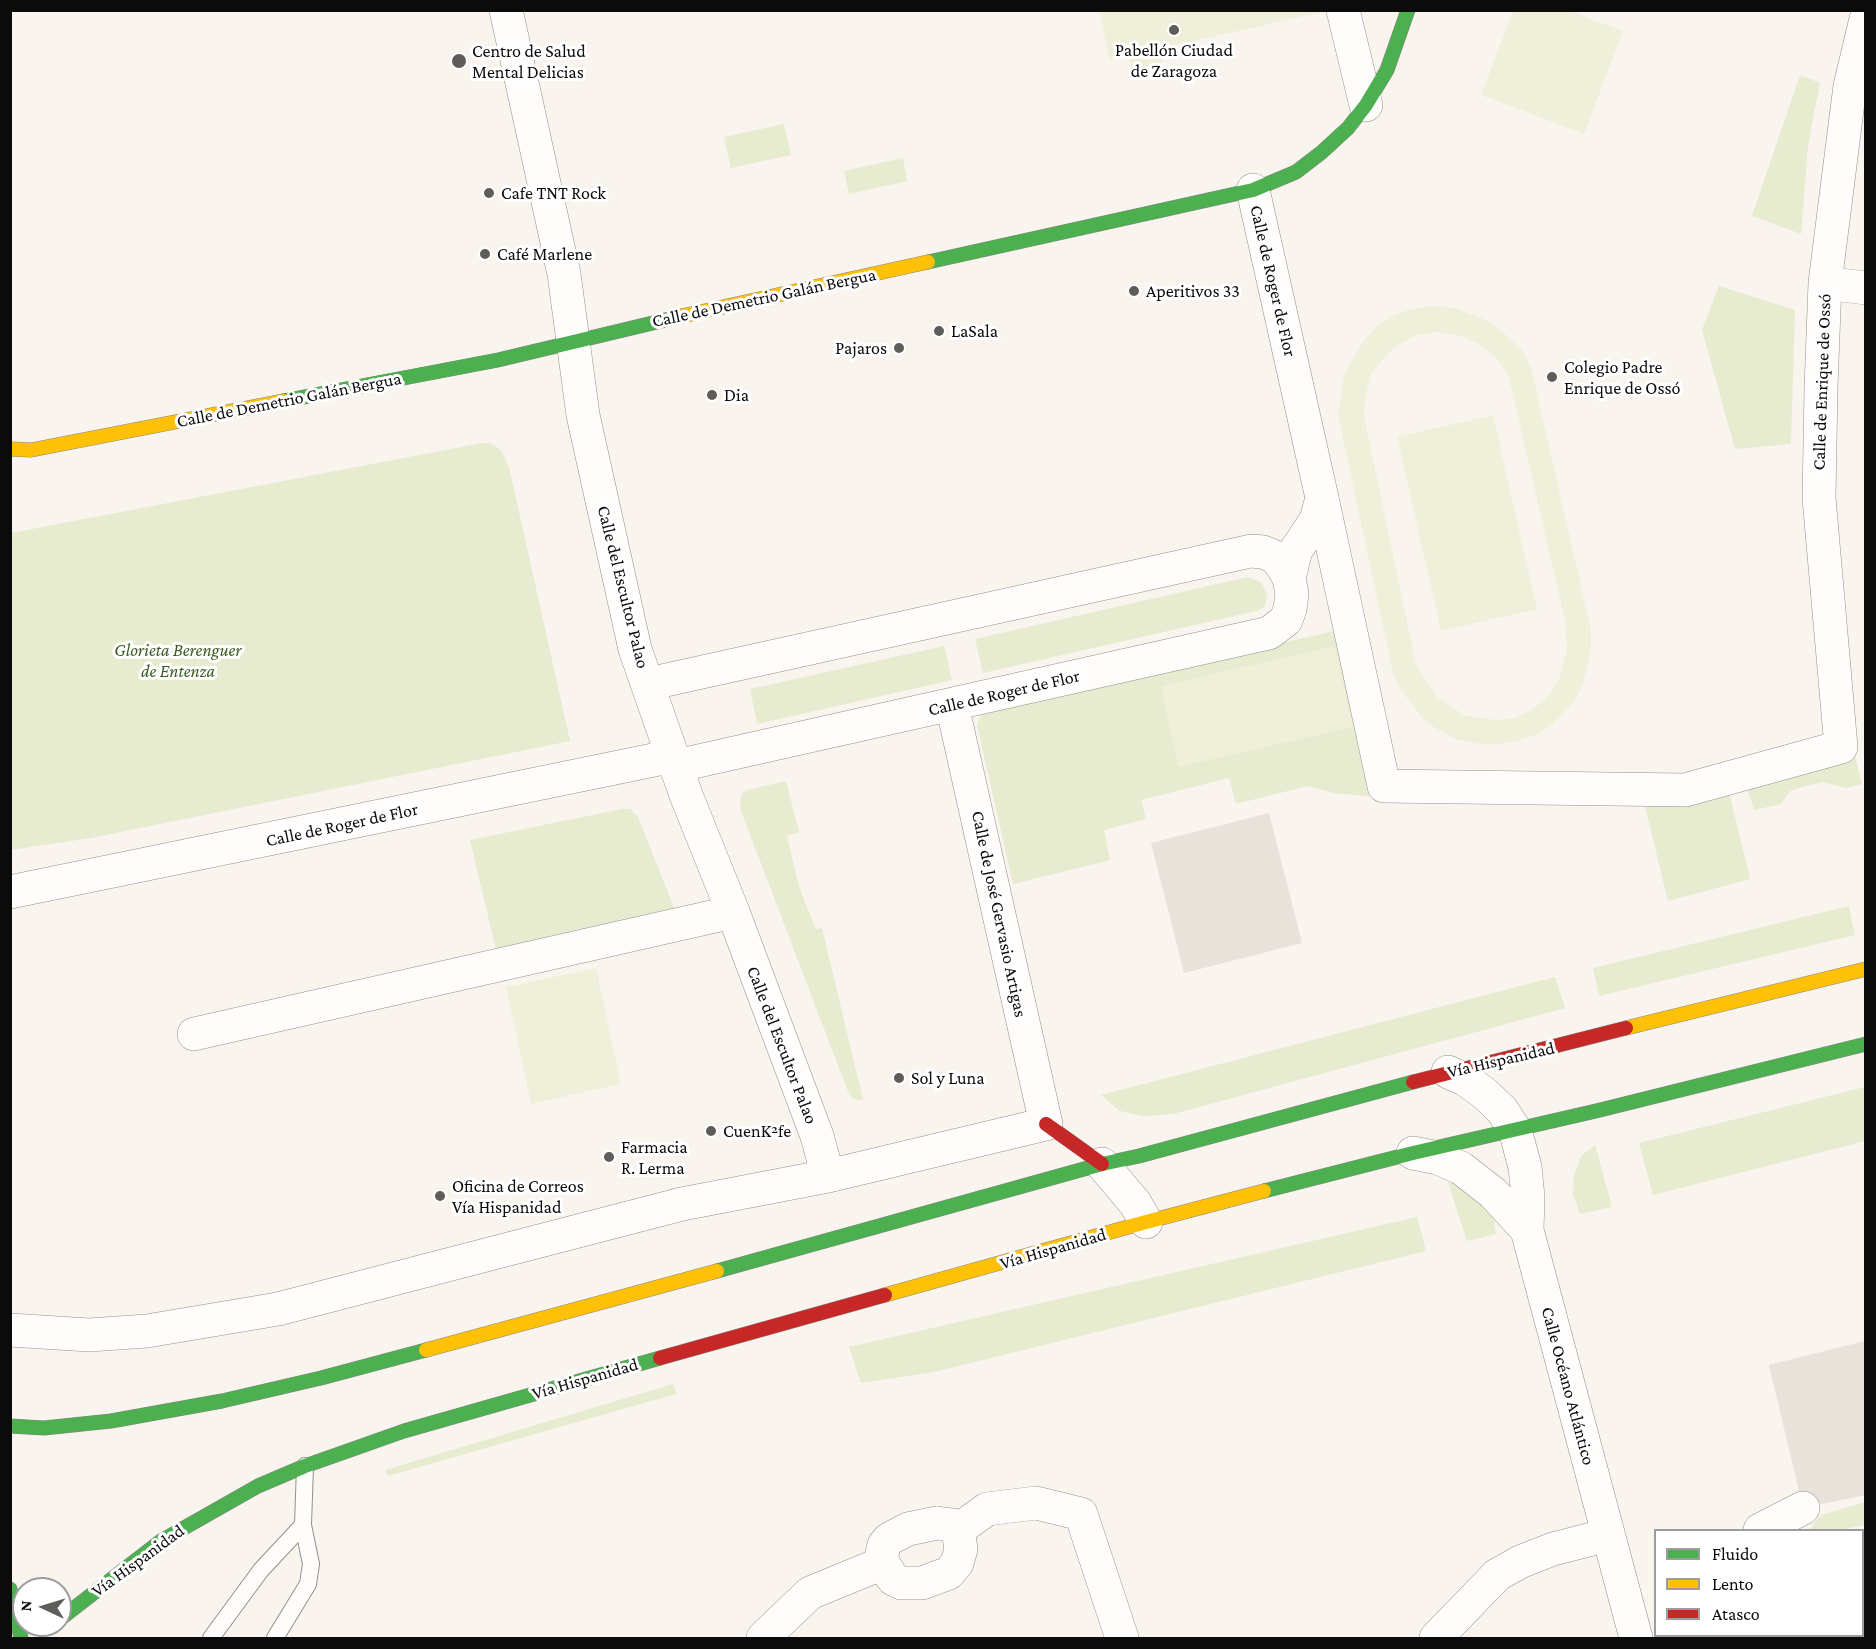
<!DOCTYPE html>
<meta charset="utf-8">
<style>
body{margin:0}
#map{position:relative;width:1876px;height:1649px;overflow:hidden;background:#f9f4ee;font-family:"Crimson Pro",serif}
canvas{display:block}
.frame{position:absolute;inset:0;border:12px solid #0b0b0b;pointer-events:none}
.legend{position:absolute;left:1654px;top:1529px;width:210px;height:108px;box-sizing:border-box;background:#fff;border:2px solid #9d9d9d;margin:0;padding:8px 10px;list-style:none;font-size:18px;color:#0b0b0b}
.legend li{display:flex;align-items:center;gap:12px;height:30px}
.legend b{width:30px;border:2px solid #9d9d9d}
.north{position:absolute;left:12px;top:1577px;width:60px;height:60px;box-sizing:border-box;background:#fff;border:2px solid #9d9d9d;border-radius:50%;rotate:274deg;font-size:16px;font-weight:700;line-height:24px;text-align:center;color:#0b0b0b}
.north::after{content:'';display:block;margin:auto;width:21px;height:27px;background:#5e5d5a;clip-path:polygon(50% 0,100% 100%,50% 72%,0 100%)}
</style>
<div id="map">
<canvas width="1876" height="1649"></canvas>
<div class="frame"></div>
<ul class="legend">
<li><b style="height:8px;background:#4caf50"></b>Fluido</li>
<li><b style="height:8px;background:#ffc107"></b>Lento</li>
<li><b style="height:8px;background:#c62828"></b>Atasco</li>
</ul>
<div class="north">N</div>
</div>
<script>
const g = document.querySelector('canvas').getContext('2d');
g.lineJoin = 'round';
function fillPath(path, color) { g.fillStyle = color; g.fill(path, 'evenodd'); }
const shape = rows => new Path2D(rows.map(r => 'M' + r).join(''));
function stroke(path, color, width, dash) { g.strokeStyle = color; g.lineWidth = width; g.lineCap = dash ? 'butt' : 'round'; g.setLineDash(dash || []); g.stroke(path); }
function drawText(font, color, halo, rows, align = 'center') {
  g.font = font + ' "Crimson Pro",serif'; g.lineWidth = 6; g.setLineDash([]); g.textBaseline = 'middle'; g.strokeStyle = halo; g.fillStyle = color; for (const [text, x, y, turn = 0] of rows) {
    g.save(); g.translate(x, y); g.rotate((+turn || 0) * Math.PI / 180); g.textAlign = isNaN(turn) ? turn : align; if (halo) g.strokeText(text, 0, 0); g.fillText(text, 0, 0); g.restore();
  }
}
const green = shape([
 [1800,75,1820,83,1808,145,1801,234,1752,216],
 [784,124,791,155,731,168,724,137],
 [903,158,907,181,849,194,844,171],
 [1719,286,1795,310,1791,444,1735,449,1702,330],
 [482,443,490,443,501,450,509,467,570,741,91,838,11,850,11,533],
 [1248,577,1261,582,1267,594,1266,602,1263,608,1256,611,983,673,975,639],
 [1366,624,1400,779,1399,799,1334,793,1308,786,1236,804,1229,778,1141,800,1146,819,1104,830,1110,860,1013,884,977,725,982,712,989,708],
 [944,646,952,680,757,724,750,689],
 [1855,757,1862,784,1846,788,1822,782,1805,786,1790,791,1781,804,1754,810,1747,787],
 [786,781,799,832,787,836,799,887,816,929,822,928,863,1100,857,1100,851,1096,847,1089,741,811,740,800,743,793,748,790],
 [1729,792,1750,879,1668,901,1643,798],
 [622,809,630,809,638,817,676,913,497,954,470,840],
 [1849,906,1855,935,1599,996,1593,968],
 [1555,977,1565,1008,1173,1114,1144,1116,1120,1111,1101,1095],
 [1865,1087,1865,1141,1653,1195,1639,1143],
 [1595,1145,1612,1207,1580,1214,1573,1194,1574,1175,1582,1155],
 [1448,1182,1465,1184,1486,1204,1494,1220,1496,1234,1467,1241],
 [1417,1217,1426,1251,934,1372,861,1383,849,1347],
 [673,1384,676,1394,388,1476,385,1470],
 [1865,1502,1865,1525,1849,1528,1846,1530,1809,1530,1821,1515]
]);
const pitch = shape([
 [1330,10,1160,49,1163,69,1133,76,1129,56,1110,60,1099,11],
 [1513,11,1569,11,1623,31,1584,134,1481,95],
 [1431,306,1454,308,1472,314,1493,324,1521,348,1531,367,1591,630,1591,648,1588,665,1583,684,1575,701,1552,725,1535,735,1516,741,1498,744,1479,744,1456,739,1438,730,1423,719,1401,690,1393,673,1338,415,1344,375,1362,343,1375,328,1390,317,1411,309],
 [1439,332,1464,337,1483,347,1496,358,1508,374,1565,620,1567,651,1559,679,1551,692,1542,702,1528,712,1513,718,1496,720,1464,715,1437,697,1416,665,1364,416,1366,394,1371,375,1382,360,1396,346,1415,336],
 [1493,415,1537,609,1441,631,1397,437],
 [1335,646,1353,727,1178,767,1161,686],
 [596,968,621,1084,531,1104,506,987]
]);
const plaza = shape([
 [1269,813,1302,943,1184,973,1151,843],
 [1865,1341,1865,1495,1803,1508,1769,1365]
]);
const lane = shape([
 [211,1638,261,1570,303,1525,305,1466],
 [275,1638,308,1584,311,1564,303,1525]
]);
const street = shape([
 [506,10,564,274,583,415,635,649,686,795,733,912,817,1136,828,1176],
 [1343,10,1366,105],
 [1253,190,1322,498,1316,520,1296,550,1289,578],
 [1825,283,1866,288],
 [1322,498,1384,786,1685,790,1841,747,1819,498,1821,388,1825,283,1850,86,1866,19],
 [648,684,1251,551,1263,552,1275,557,1283,567,1289,578,1292,594,1290,609,1286,620,1269,633,676,766],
 [10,892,673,756],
 [194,1034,733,912],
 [1448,1072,1466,1080,1484,1093,1502,1110,1515,1130,1525,1167,1528,1197,1527,1230,1636,1638],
 [1413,1153,1438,1158,1461,1168,1493,1193,1527,1230],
 [1102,1164,1135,1203,1146,1222],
 [10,1330,89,1335,147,1331,278,1309,682,1204,828,1176,1046,1124,952,705],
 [937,1523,953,1525,958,1530,961,1549,957,1563,949,1573,922,1583,901,1583,893,1579,883,1563,882,1554,884,1545,889,1539,908,1529,937,1523],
 [958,1530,987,1509,1036,1503,1081,1514,1122,1638],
 [1760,1530,1803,1508],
 [763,1638,810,1593,883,1563],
 [1436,1638,1497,1575,1520,1562,1553,1549,1596,1538,1607,1533]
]);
const fast = shape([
 [928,262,1253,190,1296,172,1322,152,1348,128,1366,105,1387,70,1408,10],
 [283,401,498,360,682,316],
 [1264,1191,1413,1153,1596,1111,1866,1044],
 [717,1271,1102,1164,1139,1156,1413,1082],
 [10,1426,44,1428,111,1421,222,1401,321,1378,426,1350],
 [10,1589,21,1638],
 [60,1619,161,1541,258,1486,305,1466,404,1431,660,1358]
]);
const slow = shape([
 [682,316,928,262],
 [10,449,31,450,283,401],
 [1626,1028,1866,969],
 [885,1295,1146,1222,1264,1191],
 [426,1350,717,1271]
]);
const jam = shape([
 [1413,1082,1626,1028],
 [1046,1124,1102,1164],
 [660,1358,885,1295]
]);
const markers = [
 [1174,30,6,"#5e5d5a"],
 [459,61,8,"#5e5d5a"],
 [489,193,6,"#5e5d5a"],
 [485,254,6,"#5e5d5a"],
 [1134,291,6,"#5e5d5a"],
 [939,331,6,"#5e5d5a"],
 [899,348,6,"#5e5d5a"],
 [1552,377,6,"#5e5d5a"],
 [712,395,6,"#5e5d5a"],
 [899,1078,6,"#5e5d5a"],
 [711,1131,6,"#5e5d5a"],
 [609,1157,6,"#5e5d5a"],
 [440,1196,6,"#5e5d5a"]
];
const poiNames = [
 ["Pabellón Ciudad",1174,50,"center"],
 ["de Zaragoza",1174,71,"center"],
 ["Centro de Salud",472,51],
 ["Mental Delicias",472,72],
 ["Cafe TNT Rock",501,193],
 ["Café Marlene",497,254],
 ["Aperitivos 33",1146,291],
 ["LaSala",951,331],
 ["Pajaros",887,348,"right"],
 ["Colegio Padre",1564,367],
 ["Enrique de Ossó",1564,388],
 ["Dia",724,395],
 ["Sol y Luna",911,1078],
 ["CuenK²fe",723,1131],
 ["Farmacia",621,1147],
 ["R. Lerma",621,1168],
 ["Oficina de Correos",452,1186],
 ["Vía Hispanidad",452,1207]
];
const streetNames = [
 ["Calle de Roger de Flor",1273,281,77],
 ["Calle de Demetrio Galán Bergua",764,298,-12],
 ["Calle de Enrique de Ossó",1822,382,-88],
 ["Calle de Demetrio Galán Bergua",289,400,-11],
 ["Calle del Escultor Palao",623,587,76],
 ["Calle de Roger de Flor",1004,693,-13],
 ["Calle de Roger de Flor",342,825,-12],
 ["Calle de José Gervasio Artigas",999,914,78],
 ["Calle del Escultor Palao",782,1045,69],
 ["Vía Hispanidad",1501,1060,-13],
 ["Vía Hispanidad",1053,1249,-16],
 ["Vía Hispanidad",585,1379,-16],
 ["Calle Océano Atlántico",1568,1386,75],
 ["Vía Hispanidad",138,1561,-36]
];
const parkNames = [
 ["Glorieta Berenguer",178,650],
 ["de Entenza",178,671]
];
fillPath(green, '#e7ebd0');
fillPath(pitch, '#f0f0da');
fillPath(plaza, '#e8e2db');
stroke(lane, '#92908d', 18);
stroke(street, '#92908d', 34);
stroke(fast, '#898784', 15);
stroke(slow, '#898784', 15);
stroke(jam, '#898784', 15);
stroke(lane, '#fefdfc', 16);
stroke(street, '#fefdfc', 33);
stroke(fast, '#4caf50', 14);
stroke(slow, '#ffc107', 14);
stroke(jam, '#c62828', 14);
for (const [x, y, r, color] of markers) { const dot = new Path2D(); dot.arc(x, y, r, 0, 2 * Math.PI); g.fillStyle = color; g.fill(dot); stroke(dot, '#fff', 2); }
drawText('18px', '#0b0b0b', '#fff', poiNames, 'left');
drawText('18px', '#0b0b0b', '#fff', streetNames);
drawText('italic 18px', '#3b5b22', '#fff', parkNames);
</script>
